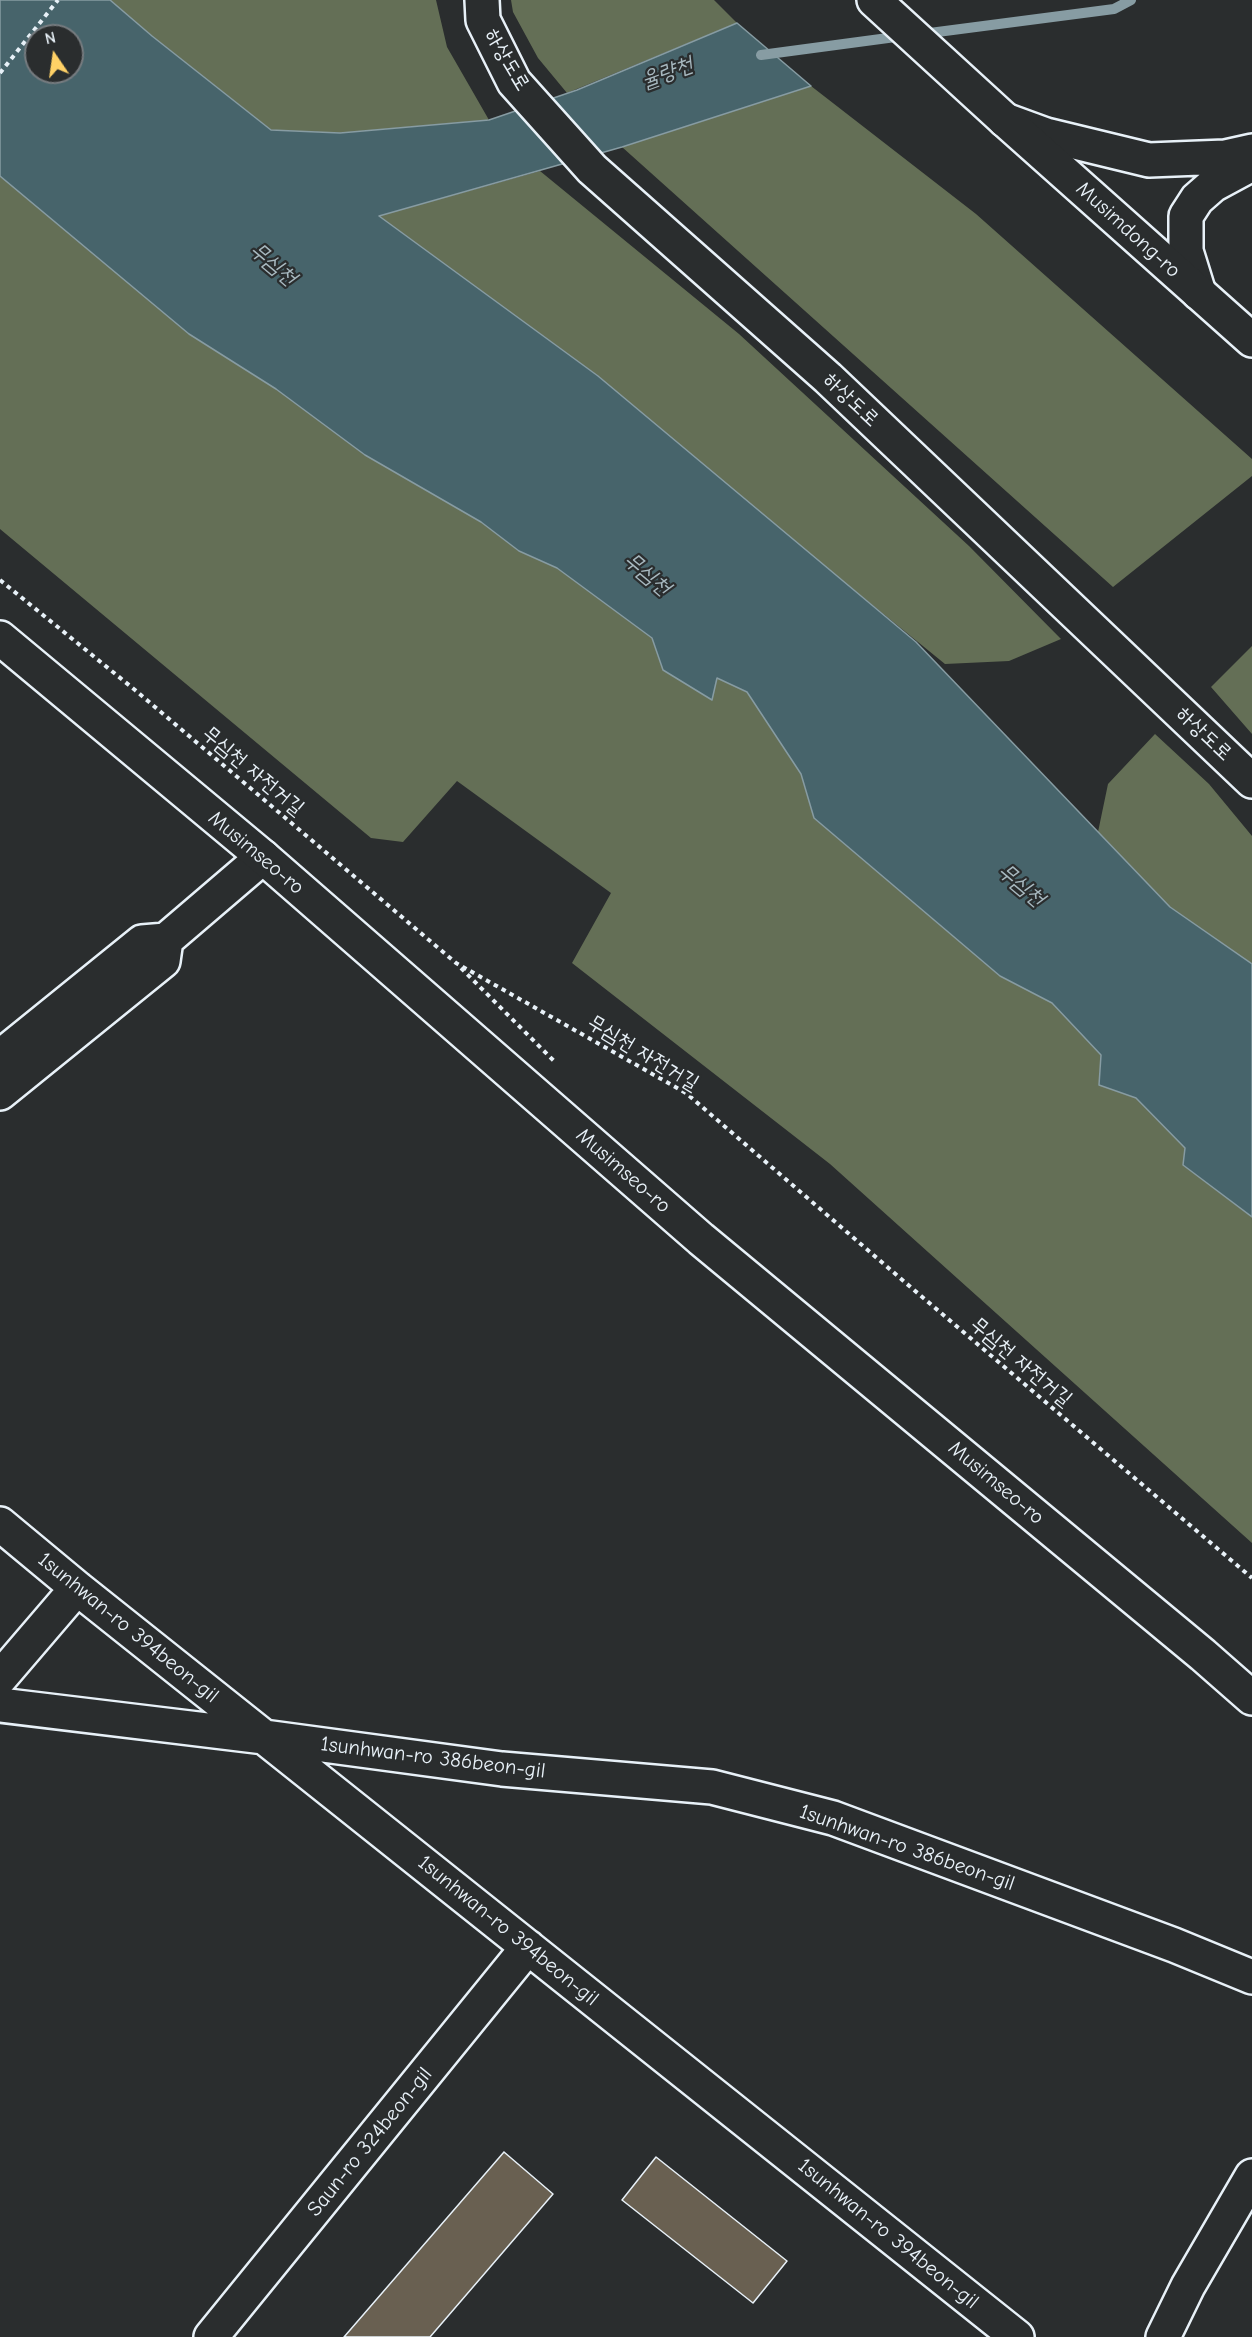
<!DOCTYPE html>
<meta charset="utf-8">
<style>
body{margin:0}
#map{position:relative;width:1252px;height:2337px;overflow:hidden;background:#2a2d2e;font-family:"Comic Neue",sans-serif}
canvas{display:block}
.north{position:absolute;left:24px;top:24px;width:60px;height:60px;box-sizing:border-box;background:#2a2d2e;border:2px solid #767b7f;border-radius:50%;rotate:347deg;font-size:16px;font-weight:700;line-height:24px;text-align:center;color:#e8f1f8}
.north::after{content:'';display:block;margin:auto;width:21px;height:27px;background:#ffd166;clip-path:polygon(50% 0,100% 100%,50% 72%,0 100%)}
</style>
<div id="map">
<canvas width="1252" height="2337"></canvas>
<div class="north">N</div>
</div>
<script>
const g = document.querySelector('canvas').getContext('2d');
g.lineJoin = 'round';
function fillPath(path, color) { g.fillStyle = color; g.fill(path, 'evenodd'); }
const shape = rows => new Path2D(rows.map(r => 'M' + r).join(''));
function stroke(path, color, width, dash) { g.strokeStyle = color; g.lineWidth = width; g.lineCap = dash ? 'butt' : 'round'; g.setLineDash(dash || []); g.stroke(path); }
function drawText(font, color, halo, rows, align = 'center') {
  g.font = font + ' "Comic Neue","Poor Story",sans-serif'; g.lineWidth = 4.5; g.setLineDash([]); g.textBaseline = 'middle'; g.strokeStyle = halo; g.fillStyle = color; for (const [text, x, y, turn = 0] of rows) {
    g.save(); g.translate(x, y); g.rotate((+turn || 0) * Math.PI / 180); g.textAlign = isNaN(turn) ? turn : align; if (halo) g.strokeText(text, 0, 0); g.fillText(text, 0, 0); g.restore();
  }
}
const green = shape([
 [110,0,436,0,447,47,489,120,340,133,271,130,152,36],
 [511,0,714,0,737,23,567,93,538,58,513,12],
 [811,86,976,214,1252,459,1252,476,1113,587,622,147],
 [540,171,739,334,969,546,1061,639,1009,661,945,664,769,521,598,376,378,216],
 [0,176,189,334,276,389,365,455,481,522,519,551,557,568,652,638,663,670,712,699,717,678,747,692,801,774,814,818,1000,976,1052,1003,1101,1055,1099,1085,1136,1098,1186,1149,1183,1165,1252,1217,1252,1543,830,1164,572,963,611,893,457,781,403,842,371,838,0,529],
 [1252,646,1252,734,1211,687],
 [1155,734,1209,784,1252,836,1252,964,1170,907,1098,832,1108,784]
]);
const water = shape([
 [0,0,110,0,152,36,271,130,340,133,489,120,577,90,737,23,811,86,622,147,379,216,598,376,916,642,1170,907,1252,964,1252,1217,1183,1165,1185,1148,1136,1098,1099,1085,1101,1055,1052,1003,1000,976,814,818,801,774,747,692,717,678,712,700,663,670,652,638,557,568,519,551,481,522,365,455,276,389,189,334,0,176,0,0],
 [36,36,72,36,72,72,36,72,36,36]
]);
const stream = shape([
 [922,34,1114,9,1131,0],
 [761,55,903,36]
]);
const building = shape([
 [504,2152,553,2194,430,2337,344,2337,504,2152],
 [656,2157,787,2261,753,2303,622,2200,656,2157]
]);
const path = shape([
 [0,73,58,0],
 [0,580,135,690,456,963,686,1093,907,1284,1252,1578],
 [461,968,555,1062]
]);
const minor = shape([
 [482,0,483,20,514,82,592,169,828,378,1252,781],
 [1005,120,1046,135,1149,160,1225,157,1252,151],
 [1199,293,1186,251,1186,216,1197,199,1213,185,1252,164],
 [0,1057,142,942,166,940,263,857],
 [0,1093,163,961,166,940],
 [0,1524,77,1588,1017,2337],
 [0,1678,77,1588],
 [0,1705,264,1737,502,1769,712,1787,833,1818,1174,1945,1252,1977],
 [211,2337,528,1947]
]);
const tertiary = shape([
 [0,638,263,857,701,1239,1203,1655,1252,1698]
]);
const secondary = shape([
 [874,0,1004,119,1252,340],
 [1163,2337,1188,2286,1252,2176]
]);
const streetNames = [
 ["하상도로",507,60,59],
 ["Musimdong-ro",1128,230,42],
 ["하상도로",851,400,43],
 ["하상도로",1204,734,43],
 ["무심천 자전거길",253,771,40],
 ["Musimseo-ro",256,853,40],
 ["무심천 자전거길",643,1053,31],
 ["Musimseo-ro",623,1171,41],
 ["무심천 자전거길",1021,1362,40],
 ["Musimseo-ro",996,1483,40],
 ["1sunhwan-ro 394beon-gil",128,1628,39],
 ["1sunhwan-ro 386beon-gil",433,1758,7],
 ["1sunhwan-ro 386beon-gil",907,1848,19],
 ["1sunhwan-ro 394beon-gil",508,1931,39],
 ["Saun-ro 324beon-gil",370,2142,-51],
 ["1sunhwan-ro 394beon-gil",888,2234,39]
];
const waterNames = [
 ["율량천",667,73,-20],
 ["무심천",273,264,40],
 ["무심천",647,574,40],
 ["무심천",1021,885,40]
];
fillPath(green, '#646f56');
fillPath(water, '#47646b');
stroke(water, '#879ca3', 1.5);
stroke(stream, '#879ca3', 10);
fillPath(building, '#696051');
stroke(building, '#e8f1f8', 1.5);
stroke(minor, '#e8f1f8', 38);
stroke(tertiary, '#e8f1f8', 38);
stroke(secondary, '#e8f1f8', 38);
stroke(path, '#e8f1f8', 4, [4.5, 4.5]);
stroke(minor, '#2a2d2e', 33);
stroke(tertiary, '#2a2d2e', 33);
stroke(secondary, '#2a2d2e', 33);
drawText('21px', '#e8f1f8', '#2a2d2e', streetNames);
drawText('italic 22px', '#a8b9c0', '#2a2d2e', waterNames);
</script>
